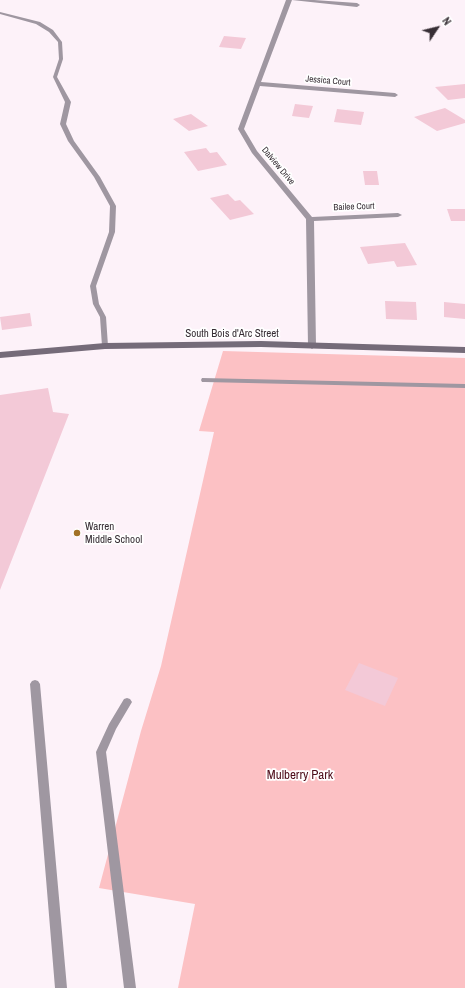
<!DOCTYPE html>
<style>
body{margin:0}
#map{position:relative;width:465px;height:988px;overflow:hidden;background:#fdf2f9;font-family:"Archivo Narrow",sans-serif}
canvas{display:block}
.north{position:absolute;left:417px;top:8px;width:40px;height:40px;-webkit-text-stroke:3px #fff;paint-order:stroke;rotate:55deg;font-size:11px;font-weight:700;line-height:16px;text-align:center;color:#372e35}
.north::after{content:'';display:block;margin:auto;width:14px;height:18px;background:#372e35;clip-path:polygon(50% 0,100% 100%,50% 72%,0 100%)}
</style>
<div id="map">
<canvas width="465" height="988"></canvas>
<div class="north">N</div>
</div>
<script>
const g = document.querySelector('canvas').getContext('2d');
g.lineJoin = 'round';
function fillPath(path, color) { g.fillStyle = color; g.fill(path, 'evenodd'); }
const shape = rows => new Path2D(rows.map(r => 'M' + r).join(''));
function stroke(path, color, width, dash) { g.strokeStyle = color; g.lineWidth = width; g.lineCap = dash ? 'butt' : 'round'; g.setLineDash(dash || []); g.stroke(path); }
function drawText(font, color, halo, rows, align = 'center') {
  g.font = font + ' "Archivo Narrow",sans-serif'; g.lineWidth = 3.5; g.setLineDash([]); g.textBaseline = 'middle'; g.strokeStyle = halo; g.fillStyle = color; for (const [text, x, y, turn = 0] of rows) {
    g.save(); g.translate(x, y); g.rotate((+turn || 0) * Math.PI / 180); g.textAlign = isNaN(turn) ? turn : align; if (halo) g.strokeText(text, 0, 0); g.fillText(text, 0, 0); g.restore();
  }
}
const green = shape([
 [223,351,465,358,465,988,178,988,195,904,99,888,141,731,161,666,214,432,199,431]
]);
const building = shape([
 [224,36,246,38,241,49,219,47],
 [465,84,465,98,448,100,435,87],
 [295,104,313,106,309,118,292,116],
 [445,108,465,120,465,123,437,131,414,117],
 [337,109,364,112,361,125,334,122],
 [191,114,208,126,189,131,173,119],
 [206,148,210,153,217,152,227,165,198,171,184,152],
 [363,171,377,171,379,185,365,185],
 [228,194,235,201,240,200,254,214,230,220,210,198],
 [447,209,465,209,465,221,451,221],
 [405,243,417,265,397,267,394,261,368,264,360,247],
 [385,301,416,302,417,320,386,319],
 [444,302,465,304,465,319,444,317],
 [30,313,32,326,2,330,0,317],
 [48,388,53,412,69,414,0,590,0,395],
 [359,663,398,678,385,706,345,690]
]);
const service = shape([
 [0,12,40,22,53,30,62,42,63,59,57,77,71,102,66,124,74,141,100,177,116,206,115,232,96,286,99,304,106,317,108,346,107,347,105,348,102,346,100,317,93,304,90,286,109,232,110,206,94,177,68,141,60,124,65,102,53,77,59,59,58,42,49,32,36,24,0,14,0,12],
 [202,378,465,384,465,388,205,382,202,382,201,380,202,378],
 [35,680,38,681,40,684,67,988,55,988,30,684,32,681,35,680],
 [127,698,130,699,132,702,116,729,106,752,136,988,124,988,96,752,109,724,124,699,127,698]
]);
const minor = shape([
 [286,0,314,0,357,3,360,5,357,7,292,0,261,82,395,93,398,95,395,97,260,86,244,129,257,151,312,217,398,213,402,215,398,217,314,221,316,346,312,349,308,346,306,219,252,153,238,129,286,0]
]);
const secondary = shape([
 [261,341,465,347,465,353,261,347,105,349,0,358,0,352,105,343,261,341]
]);
const markers = [
 [77,533,4,"#a27126"]
];
const farStreetnames = [
 ["Jessica Court",328,81,5],
 ["Dalview Drive",278,166,50],
 ["Bailee Court",354,207,-2]
];
const streetNames = [
 ["South Bois d'Arc Street",232,334]
];
const poiNames = [
 ["Warren",85,527],
 ["Middle School",85,540]
];
const nearParknames = [
 ["Mulberry Park",300,776]
];
fillPath(green, '#fcc1c4');
fillPath(building, '#f3c9d7');
fillPath(service, '#9f97a1');
fillPath(minor, '#9f97a1');
fillPath(secondary, '#756b79');
for (const [x, y, r, color] of markers) { const dot = new Path2D(); dot.arc(x, y, r, 0, 2 * Math.PI); g.fillStyle = color; g.fill(dot); stroke(dot, '#fff', 1.5); }
drawText('9px', '#372e35', '#fff', farStreetnames);
drawText('11px', '#372e35', '#fff', streetNames);
drawText('11px', '#372e35', '#fff', poiNames, 'left');
drawText('13px', '#4e0d1a', '#fff', nearParknames);
</script>
